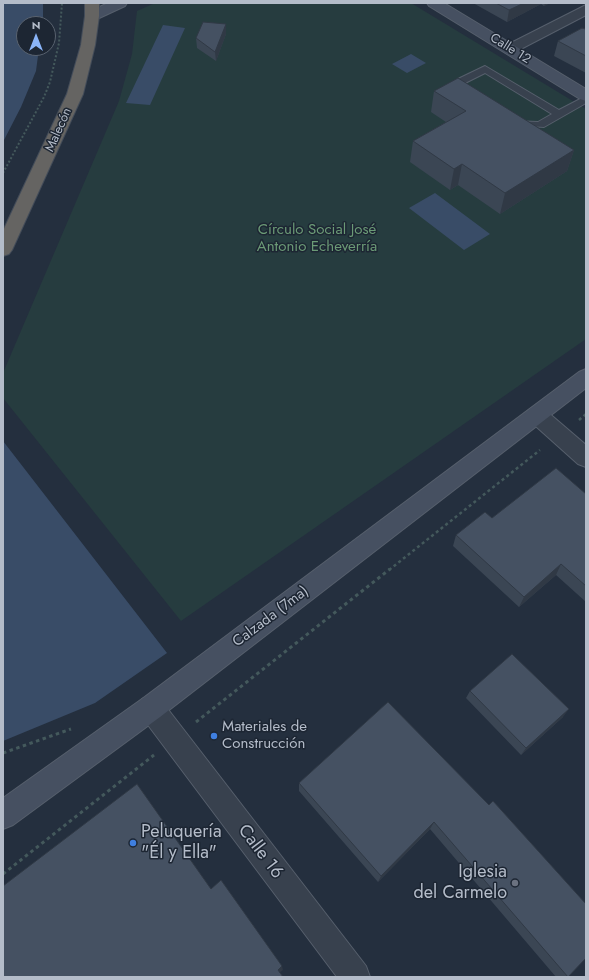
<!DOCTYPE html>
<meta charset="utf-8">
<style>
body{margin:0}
#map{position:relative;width:589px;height:980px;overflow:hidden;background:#242f3e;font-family:Jost,sans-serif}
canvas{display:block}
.frame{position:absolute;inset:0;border:4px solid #b4bcc9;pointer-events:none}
.north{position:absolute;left:16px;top:16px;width:40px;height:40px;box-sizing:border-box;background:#1d2633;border:1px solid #59626f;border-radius:50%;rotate:0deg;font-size:11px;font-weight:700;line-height:16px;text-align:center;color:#b4bcc9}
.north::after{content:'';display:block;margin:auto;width:14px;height:18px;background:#8ab4f8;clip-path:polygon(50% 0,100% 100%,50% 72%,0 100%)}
</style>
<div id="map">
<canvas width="589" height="980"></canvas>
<div class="frame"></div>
<div class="north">N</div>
</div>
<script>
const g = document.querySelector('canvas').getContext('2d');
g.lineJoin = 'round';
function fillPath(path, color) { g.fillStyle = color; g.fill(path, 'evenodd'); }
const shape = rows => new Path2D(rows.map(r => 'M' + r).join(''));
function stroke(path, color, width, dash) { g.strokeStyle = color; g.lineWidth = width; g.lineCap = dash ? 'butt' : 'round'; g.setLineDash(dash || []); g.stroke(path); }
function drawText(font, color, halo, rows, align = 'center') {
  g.font = font + ' Jost,sans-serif'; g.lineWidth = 3; g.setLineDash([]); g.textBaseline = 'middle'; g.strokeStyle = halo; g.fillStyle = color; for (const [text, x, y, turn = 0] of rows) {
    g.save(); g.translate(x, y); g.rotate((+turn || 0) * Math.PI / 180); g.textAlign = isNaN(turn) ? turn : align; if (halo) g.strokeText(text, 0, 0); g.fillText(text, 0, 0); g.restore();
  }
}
const green = shape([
 [155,3,411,3,586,109,586,339,181,621,3,398,3,373,119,101,132,54,137,11]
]);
const water = shape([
 [3,3,43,3,43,24,24,24,24,48,39,48,36,71,21,107,3,142],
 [163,25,185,28,150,105,126,103],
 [411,54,426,63,407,73,392,64],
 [435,193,490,234,464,250,409,208],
 [3,441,167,653,95,703,3,741]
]);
const pathFar2 = shape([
 [3,173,44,97,50,82,59,43,62,3]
]);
const pathFar1 = shape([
 [579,420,586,414],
 [389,570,540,450]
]);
const path = shape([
 [196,722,390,569],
 [3,753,71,729],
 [3,874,154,755]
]);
const service = shape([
 [485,66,559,110,586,96,586,103,544,127,512,125,511,123,512,121,538,122,552,114,485,73,465,83,463,86,470,91,471,93,470,95,462,95,457,91,453,86,458,79,485,66]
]);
const minor = shape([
 [586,5,586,15,515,52,510,53,505,52,503,49,505,46,586,5],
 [537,407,544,409,586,445,586,467,578,464,530,421,527,415,530,409,537,407],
 [151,696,160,699,366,966,370,977,337,977,142,717,138,708,142,699,151,696]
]);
const secondary = shape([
 [108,3,127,3,125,6,97,19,92,20,87,19,85,16,87,13,108,3],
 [427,3,444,3,586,89,586,101,580,99,429,6,427,3],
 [586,369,586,388,160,717,13,825,3,829,3,798,142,699,579,372,586,369]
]);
const trunk = shape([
 [85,3,99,3,99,16,95,45,83,94,12,250,9,254,3,256,3,231,67,94,81,45,85,16,85,3]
]);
const wall = shape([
 [473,3,550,3,544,6,541,4,507,22],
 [226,24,226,34,216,61,197,48,196,38],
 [586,28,586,73,554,56,558,41],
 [434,91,574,150,567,171,500,214,458,185,450,190,410,162,413,141,446,122,431,112],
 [586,494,586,602,556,575,519,607,453,546,456,535,492,518],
 [470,691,563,717,521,755,466,698],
 [388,702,568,977,556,977,430,829,378,882,299,791,299,783]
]);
const shadedWall = shape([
 [524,3,541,3,541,4,507,22,509,10],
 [545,3,550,3,544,6],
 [226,24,226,34,216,61,215,52],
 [574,150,567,171,500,214,505,193],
 [462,164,458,185,450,190,454,169],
 [561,564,556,575,519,607,524,597],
 [569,709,563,717,521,755,526,748],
 [434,822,430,829,378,882,381,876],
 [282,966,283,970,279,973,278,970]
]);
const building = shape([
 [496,3,524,3,509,10,496,3],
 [203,22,226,24,215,52,196,38,203,22],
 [582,28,585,29,586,28,586,56,558,41,582,28],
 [458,78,574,150,505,193,462,164,454,169,413,141,466,111,434,91,458,78],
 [556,468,586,494,586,586,561,564,524,597,456,535,485,512,492,518,556,468],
 [512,654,569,709,526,748,470,691,512,654],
 [388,702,489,805,493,801,586,904,586,958,568,977,434,822,381,876,299,783,388,702],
 [137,784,211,889,221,880,282,966,278,970,283,977,3,977,3,886,137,784]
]);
const markers = [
 [214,736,4,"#3f7fe0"],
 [133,843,4,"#3f7fe0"],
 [515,883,4,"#6b7280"]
];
const farStreetnames = [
 ["Calle 12",510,49,32],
 ["Malecón",59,130,-66]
];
const parkNames = [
 ["Círculo Social José",317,230],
 ["Antonio Echeverría",317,247]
];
const streetNames = [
 ["Calzada (7ma)",271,617,-37]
];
const poiNames = [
 ["Materiales de",222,727],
 ["Construcción",222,744]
];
const nearPoinames = [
 ["Peluquería",141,833],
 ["\"Él y Ella\"",141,854],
 ["Iglesia",507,873,"right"],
 ["del Carmelo",507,894,"right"]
];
const nearStreetnames = [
 ["Calle 16",260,852,53]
];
fillPath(green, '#263c3f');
fillPath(water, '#394c67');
stroke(service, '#565f6c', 2);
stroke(minor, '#565f6c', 2);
stroke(secondary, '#565f6c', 2);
stroke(trunk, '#434c59', 2);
stroke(pathFar2, '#44595c', 2, [2, 2]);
stroke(pathFar1, '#44595c', 2.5, [3, 3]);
stroke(path, '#44595c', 3, [3.5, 3.5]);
fillPath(service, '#38414e');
fillPath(minor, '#38414e');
fillPath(secondary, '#465061');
fillPath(trunk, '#656462');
fillPath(wall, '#3b4654');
fillPath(shadedWall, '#303945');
fillPath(building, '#455162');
stroke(building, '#303945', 1);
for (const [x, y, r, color] of markers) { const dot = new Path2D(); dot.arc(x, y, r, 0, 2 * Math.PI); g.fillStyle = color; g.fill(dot); stroke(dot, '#1d2633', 1.5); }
drawText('13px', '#b4bcc9', '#1d2633', farStreetnames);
drawText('15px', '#6b9a76', '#1d2633', parkNames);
drawText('15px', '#b4bcc9', '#1d2633', streetNames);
drawText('15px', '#b4bcc9', '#1d2633', poiNames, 'left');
drawText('18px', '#b4bcc9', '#1d2633', nearPoinames, 'left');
drawText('18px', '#b4bcc9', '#1d2633', nearStreetnames);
</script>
